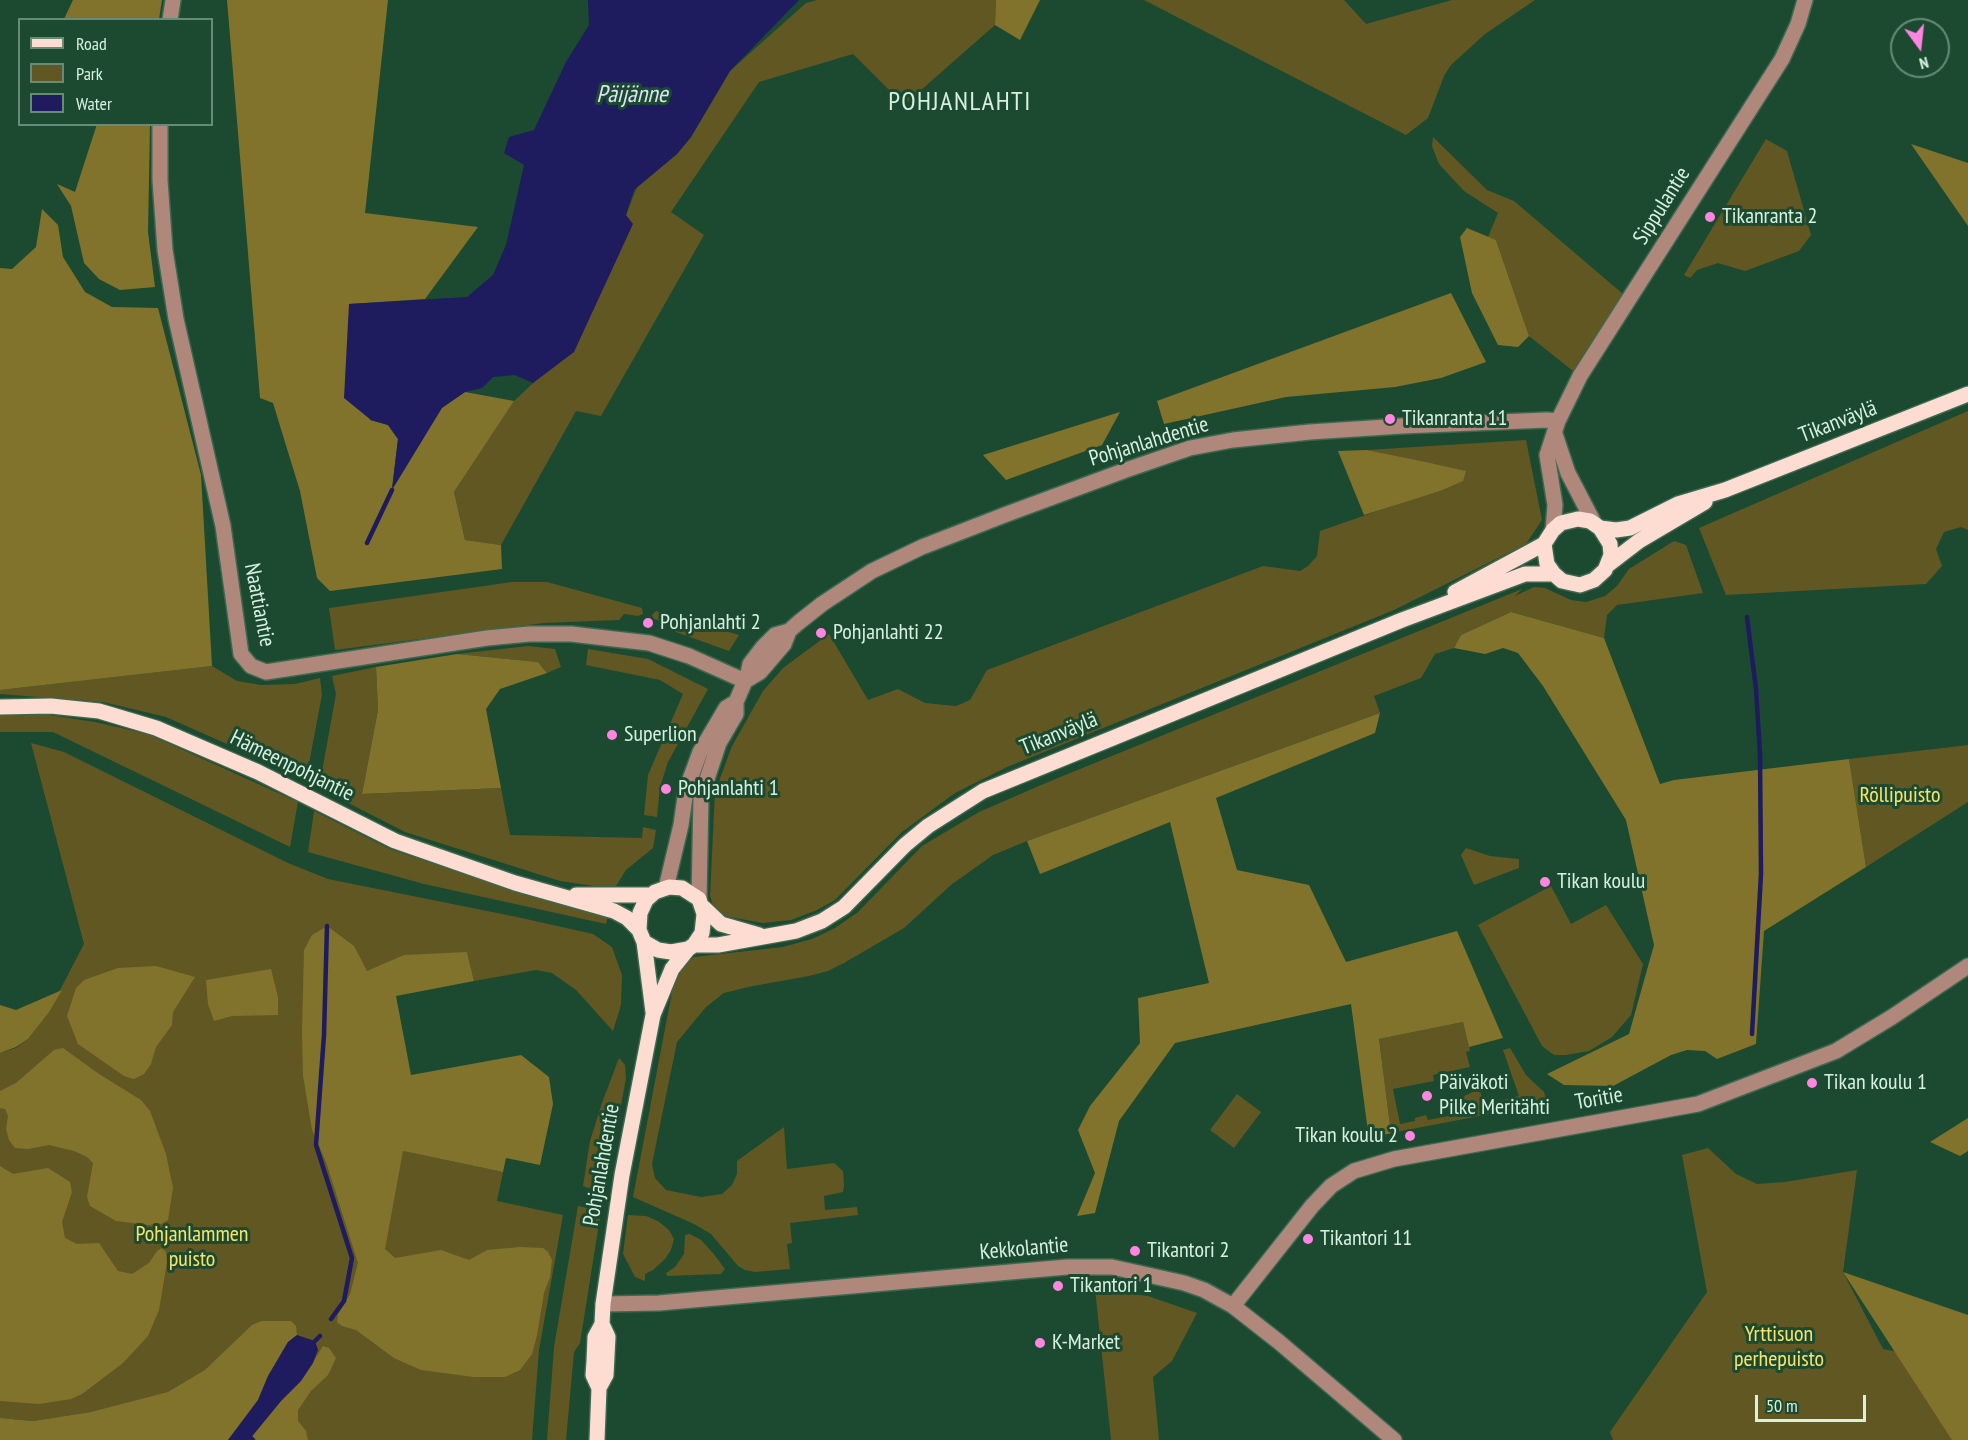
<!DOCTYPE html>
<meta charset="utf-8">
<style>
body{margin:0}
#map{position:relative;width:1968px;height:1440px;overflow:hidden;background:#1b4a31;font-family:"PT Sans Narrow",sans-serif}
canvas{display:block}
.legend{position:absolute;left:18px;top:18px;width:195px;height:108px;box-sizing:border-box;background:#1b4a31;border:2px solid #668c77;margin:0;padding:8px 10px;list-style:none;font-size:18px;color:#d7f0e0}
.legend li{display:flex;align-items:center;gap:12px;height:30px}
.legend b{width:30px;border:2px solid #668c77}
.north{position:absolute;left:1890px;top:18px;width:60px;height:60px;box-sizing:border-box;background:#1b4a31;border:2px solid #668c77;border-radius:50%;rotate:165deg;font-size:16px;font-weight:700;line-height:24px;text-align:center;color:#d7f0e0}
.north::after{content:'';display:block;margin:auto;width:21px;height:27px;background:#fe85e0;clip-path:polygon(50% 0,100% 100%,50% 72%,0 100%)}
.scale{position:absolute;left:1755px;top:1395px;width:111px;height:27px;box-sizing:border-box;border:3px solid #d7f0e0;border-top:0;padding-left:8px;font-size:18px;line-height:21px;white-space:nowrap;color:#d7f0e0;-webkit-text-stroke:4px #1b4a31;paint-order:stroke}
</style>
<div id="map">
<canvas width="1968" height="1440"></canvas>
<ul class="legend">
<li><b style="height:8px;background:#fddcd2"></b>Road</li>
<li><b style="height:16px;background:#615723"></b>Park</li>
<li><b style="height:16px;background:#1e1b5f"></b>Water</li>
</ul>
<div class="north">N</div>
<div class="scale">50 m</div>
</div>
<script>
const g = document.querySelector('canvas').getContext('2d');
g.lineJoin = 'round';
function fillPath(path, color) { g.fillStyle = color; g.fill(path, 'evenodd'); }
const shape = rows => new Path2D(rows.map(r => 'M' + r).join(''));
function stroke(path, color, width, dash) { g.strokeStyle = color; g.lineWidth = width; g.lineCap = dash ? 'butt' : 'round'; g.setLineDash(dash || []); g.stroke(path); }
function drawText(font, color, halo, rows, align = 'center') {
  g.font = font + ' "PT Sans Narrow",sans-serif'; g.lineWidth = 6; g.setLineDash([]); g.textBaseline = 'middle'; g.strokeStyle = halo; g.fillStyle = color; for (const [text, x, y, turn = 0] of rows) {
    g.save(); g.translate(x, y); g.rotate((+turn || 0) * Math.PI / 180); g.textAlign = isNaN(turn) ? turn : align; if (halo) g.strokeText(text, 0, 0); g.fillText(text, 0, 0); g.restore();
  }
}
const green = shape([
 [817,0,996,0,995,25,904,105,853,54,759,82,671,212,704,235,601,416,576,411,501,545,465,540,454,492,514,401,533,383,626,215,637,187,677,154,691,137,730,71,806,3],
 [1144,0,1344,0,1366,24,1452,0,1535,0,1485,34,1451,65,1444,76,1428,118,1406,135],
 [1433,137,1487,190,1514,201,1623,294,1573,371,1529,336,1496,240,1488,237,1498,213,1464,191,1439,164,1432,146],
 [1766,139,1787,151,1811,235,1799,251,1745,271,1718,263,1697,270,1690,278,1684,275],
 [1968,411,1968,530,1961,527,1944,532,1936,549,1942,566,1926,584,1726,595,1699,528],
 [1526,440,1542,520,1526,544,1394,610,1007,767,955,793,902,832,835,900,817,910,791,920,763,923,724,916,713,905,710,896,715,792,732,746,763,691,783,668,829,634,868,700,898,689,925,703,956,706,970,700,987,670,1263,566,1300,571,1308,566,1317,556,1320,531,1409,500,1440,491,1465,471,1367,450],
 [1674,541,1686,545,1703,593,1617,605,1607,615,1604,638,1511,612,1461,635,1454,648,1435,654,1421,678,1374,696,1380,713,1027,841,993,855,951,885,904,928,844,963,828,971,809,976,748,987,724,993,706,1007,677,1042,652,1164,655,1178,666,1190,701,1197,722,1194,732,1185,737,1174,737,1161,784,1127,787,1169,834,1163,843,1171,844,1185,843,1192,824,1196,825,1210,857,1207,858,1215,790,1223,792,1243,787,1244,790,1269,755,1272,745,1270,738,1266,711,1234,694,1224,633,1197,676,971,694,957,783,947,812,939,835,928,858,912,922,846,979,812,1048,782,1522,589,1515,596,1534,587,1545,588,1571,600,1586,602,1605,596,1617,586,1629,569],
 [512,582,547,582,642,608,643,614,638,616,624,614,619,620,544,623,335,650,329,608],
 [656,611,739,635,729,651,673,631,674,625,654,619,652,615],
 [528,646,555,649,561,667,547,673,538,662,457,654],
 [588,649,648,659,708,689,668,762,660,787,657,817,644,815,648,775,683,694,660,680,586,665],
 [212,666,237,681,261,685,295,684,320,678,322,695,306,779,166,717,103,702,0,694,0,690],
 [376,667,378,710,362,794,501,788,510,835,642,838,643,827,656,830,653,848,626,870,614,889,560,881,405,832,319,788,336,694,332,676],
 [35,713,95,722,148,734,298,802,290,847,53,732,0,732,0,715],
 [31,743,64,752,288,863,328,879,517,917,593,934,612,947,622,975,621,1005,613,1031,576,990,552,973,536,970,474,981,467,952,366,971,403,1151,503,1172,497,1201,563,1215,539,1350,532,1440,101,1440,91,1412,33,1421,0,1418,0,1053,16,1048,28,1039,49,1011,84,944],
 [1968,745,1968,802,1866,867,1849,759],
 [314,811,392,850,513,890,608,916,606,924,424,884,308,852],
 [1466,848,1490,856,1519,859,1519,868,1474,885,1461,855],
 [1551,886,1571,924,1606,905,1643,964,1631,1015,1612,1037,1589,1051,1566,1055,1554,1055,1542,1046,1478,925],
 [1463,1022,1470,1051,1466,1052,1470,1067,1433,1075,1434,1081,1393,1089,1400,1124,1415,1121,1415,1118,1426,1115,1428,1120,1463,1113,1460,1098,1479,1089,1485,1105,1519,1096,1503,1050,1510,1048,1526,1075,1544,1092,1547,1103,1391,1133,1379,1039],
 [619,1058,625,1065,626,1078,609,1171,605,1189,597,1191,583,1186,590,1141,602,1103],
 [1237,1094,1261,1112,1234,1148,1210,1130],
 [1708,1148,1736,1174,1757,1184,1785,1182,1857,1170,1843,1272,1883,1349,1909,1354,1957,1440,1613,1440,1610,1432,1707,1292,1682,1155],
 [578,1206,601,1211,580,1343,574,1352,566,1440,547,1440,554,1347],
 [628,1215,646,1216,658,1221,669,1230,674,1239,671,1250,665,1259,653,1270,645,1274,645,1281,635,1277,623,1254],
 [690,1234,701,1240,713,1253,725,1269,721,1274,667,1276,666,1273,675,1267,684,1254,685,1235],
 [1095,1289,1148,1296,1197,1313,1172,1361,1153,1377,1159,1440,1111,1440]
]);
const forest = shape([
 [73,0,162,0,159,19,64,19],
 [227,0,388,0,365,213,478,227,425,299,349,304,370,420,388,425,398,439,392,488,441,408,465,392,514,401,454,492,465,540,501,545,502,569,330,591,317,578,300,491,273,403,260,398],
 [996,0,1040,0,1020,40,995,25],
 [97,124,150,125,148,232,155,287,120,290,99,279,84,263,71,206,57,184,75,192],
 [1911,144,1968,163,1968,226],
 [42,209,58,225,63,257,85,292,112,307,158,308,201,475,212,666,0,690,0,268,12,269,36,247],
 [1467,228,1496,240,1529,336,1518,347,1498,345,1472,293,1460,237],
 [1451,293,1486,362,1441,378,1395,387,1286,397,1164,424,1157,401],
 [1120,412,1102,445,1006,480,983,455],
 [1367,450,1421,461,1466,471,1463,481,1440,491,1364,515,1338,451],
 [1511,612,1604,638,1660,784,1674,780,1849,759,1866,867,1764,931,1756,1044,1717,1059,1705,1051,1687,1050,1671,1055,1613,1086,1564,1085,1547,1074,1629,1034,1654,945,1626,820,1543,686,1518,653,1503,648,1485,654,1454,648,1461,635],
 [457,654,538,662,547,673,500,689,486,709,501,788,362,794,378,710,376,667],
 [1380,713,1375,733,1216,798,1237,870,1309,885,1346,962,1457,931,1503,1038,1469,1047,1463,1022,1379,1039,1391,1133,1369,1139,1351,1004,1175,1043,1119,1121,1095,1213,1077,1216,1095,1173,1078,1130,1090,1106,1140,1043,1138,998,1209,983,1170,822,1040,874,1027,841],
 [327,926,354,946,367,971,404,955,467,952,474,981,396,996,411,1075,521,1055,549,1077,553,1104,540,1165,506,1158,503,1172,403,1151,385,1249,395,1258,441,1250,469,1260,487,1250,520,1247,543,1248,548,1252,552,1260,550,1277,544,1293,537,1335,532,1354,520,1370,505,1377,474,1377,421,1370,394,1358,356,1330,342,1326,337,1322,338,1314,350,1294,358,1263,326,1162,312,1130,303,1075,302,1032,304,950,312,935],
 [156,966,195,977,173,1012,172,1025,156,1047,151,1064,144,1074,134,1079,124,1076,78,1044,67,1016,76,988,84,980,118,968],
 [271,969,278,997,278,1015,232,1016,214,1021,208,1004,206,980],
 [62,990,49,1012,28,1039,16,1047,0,1053,0,1005,16,1010],
 [63,1048,99,1074,141,1100,150,1111,166,1154,173,1188,168,1220,161,1224,148,1225,116,1221,90,1206,87,1197,93,1163,87,1157,74,1151,49,1145,28,1149,15,1148,9,1140,6,1129,8,1116,5,1109,0,1108,0,1091,16,1083,54,1050],
 [1968,1118,1968,1151,1960,1156,1930,1142],
 [0,1166,13,1174,48,1168,70,1182,72,1192,62,1222,65,1238,77,1244,99,1243,118,1271,132,1274,149,1263,157,1251,162,1248,166,1252,167,1262,159,1310,148,1336,123,1363,82,1394,71,1399,39,1404,0,1401],
 [1843,1272,1968,1315,1968,1440,1952,1440],
 [262,1321,291,1321,296,1326,297,1335,288,1342,268,1376,258,1400,228,1440,0,1440,0,1418,33,1421,91,1412,168,1392,205,1370,252,1325],
 [323,1346,329,1348,336,1358,328,1375,311,1391,298,1410,298,1421,306,1431,308,1440,249,1440,281,1401,301,1381]
]);
const water = shape([
 [588,0,799,0,730,71,691,137,677,154,634,190,626,215,633,224,574,352,533,383,515,375,493,377,482,388,465,392,442,408,392,490,398,439,388,425,371,420,344,398,349,304,467,297,493,275,506,245,524,165,504,153,509,137,534,130,566,62,589,25],
 [297,1335,315,1341,318,1350,313,1363,301,1381,281,1401,249,1440,228,1440,258,1400,268,1376,288,1342]
]);
const stream = shape([
 [367,543,392,490],
 [1747,617,1756,689,1760,755,1761,874,1752,1034],
 [327,926,324,1035,316,1145,352,1258,344,1301,331,1319],
 [315,1341,320,1336],
 [251,1438,253,1440]
]);
const minor = shape([
 [170,20,173,0],
 [160,124,160,180,165,250,176,319,223,526,241,654,251,666,266,672,487,638,529,634,571,634,649,643,689,656,745,681],
 [1555,434,1568,473,1594,523],
 [1553,530,1555,505,1547,455,1558,421,1580,376,1782,59,1798,24,1805,0],
 [747,678,750,664,763,647,775,635,789,631],
 [666,888,681,825,686,790,700,752,726,708,736,702],
 [699,899,701,797,719,743,736,714,736,702,745,681,760,672,784,644,789,631,798,623,822,604,872,571,922,547,1007,514,1126,470,1190,448,1233,440,1310,432,1402,426,1547,420,1558,421],
 [603,1304,659,1303,1067,1267,1112,1267,1184,1283,1204,1290,1233,1306,1279,1342,1394,1440],
 [1233,1306,1312,1206,1331,1186,1354,1171,1394,1159,1698,1104,1836,1051,1892,1017,1968,966]
]);
const major = shape([
 [1578,519,1590,521,1600,528,1610,544,1611,555,1605,570,1594,580,1580,585,1562,581,1554,574,1547,564,1544,544,1553,530,1561,523,1578,519],
 [1600,528,1616,530,1630,528,1678,504,1725,490,1968,394],
 [1609,564,1639,541,1705,502],
 [1455,592,1544,544],
 [0,707,51,706,99,711,156,728,258,772,395,841,515,883,614,911,627,918,639,930],
 [669,887,682,888,699,899,704,914,702,933,694,945,688,949,671,952,658,950,644,942,639,930,640,913,646,900,655,892,669,887],
 [576,895,651,895],
 [703,907,721,924,759,935],
 [644,942,653,1012],
 [694,945,718,945,796,931,822,921,844,907,905,845,928,826,983,791,1402,620,1525,574,1554,574],
 [599,1388,593,1375,594,1361,595,1337,602,1324],
 [597,1440,599,1388,606,1375,608,1337,602,1324,603,1304,622,1175,653,1015,672,969,688,949]
]);
const markers = [
 [1710,217,6,"#fe85e0"],
 [1390,419,6,"#fe85e0"],
 [648,623,6,"#fe85e0"],
 [821,633,6,"#fe85e0"],
 [612,735,6,"#fe85e0"],
 [666,789,6,"#fe85e0"],
 [1545,882,6,"#fe85e0"],
 [1812,1083,6,"#fe85e0"],
 [1427,1096,6,"#fe85e0"],
 [1410,1136,6,"#fe85e0"],
 [1308,1239,6,"#fe85e0"],
 [1135,1251,6,"#fe85e0"],
 [1058,1286,6,"#fe85e0"],
 [1040,1343,6,"#fe85e0"]
];
const streetNames = [
 ["Sippulantie",1662,206,-58],
 ["Tikanväylä",1838,422,-21],
 ["Pohjanlahdentie",1149,442,-17],
 ["Naattiantie",259,605,79],
 ["Tikanväylä",1059,734,-22],
 ["Hämeenpohjantie",292,766,26],
 ["Toritie",1599,1099,-10],
 ["Pohjanlahdentie",602,1165,-80],
 ["Kekkolantie",1024,1249,-5]
];
const poiNames = [
 ["Tikanranta 2",1722,217],
 ["Tikanranta 11",1402,419],
 ["Pohjanlahti 2",660,623],
 ["Pohjanlahti 22",833,633],
 ["Superlion",624,735],
 ["Pohjanlahti 1",678,789],
 ["Tikan koulu",1557,882],
 ["Päiväkoti",1439,1083],
 ["Pilke Meritähti",1439,1108],
 ["Tikan koulu 1",1824,1083],
 ["Tikan koulu 2",1398,1136,"right"],
 ["Tikantori 11",1320,1239],
 ["Tikantori 2",1147,1251],
 ["Tikantori 1",1070,1286],
 ["K-Market",1052,1343]
];
const parkNames = [
 ["Röllipuisto",1900,796],
 ["Pohjanlammen",192,1235],
 ["puisto",192,1260],
 ["Yrttisuon",1779,1335],
 ["perhepuisto",1779,1360]
];
const waterNames = [
 ["Päijänne",632,95]
];
const quarterNames = [
 ["POHJANLAHTI",960,103]
];
fillPath(green, '#615723');
fillPath(forest, '#82732c');
fillPath(water, '#1e1b5f');
stroke(stream, '#1e1b5f', 4.5);
stroke(minor, '#3d6850', 18);
stroke(major, '#3d6850', 18);
stroke(minor, '#af877b', 15);
stroke(major, '#fddcd2', 15);
for (const [x, y, r, color] of markers) { const dot = new Path2D(); dot.arc(x, y, r, 0, 2 * Math.PI); g.fillStyle = color; g.fill(dot); stroke(dot, '#1b4a31', 2); }
drawText('22px', '#d7f0e0', '#1b4a31', streetNames);
drawText('22px', '#d7f0e0', '#1b4a31', poiNames, 'left');
drawText('22px', '#fde366', '#1b4a31', parkNames);
drawText('italic 24px', '#dee2f7', '#1b4a31', waterNames);
g.letterSpacing = '1.5px';
drawText('26px', '#d7f0e0', '#1b4a31', quarterNames);
g.letterSpacing = '0px';
</script>
